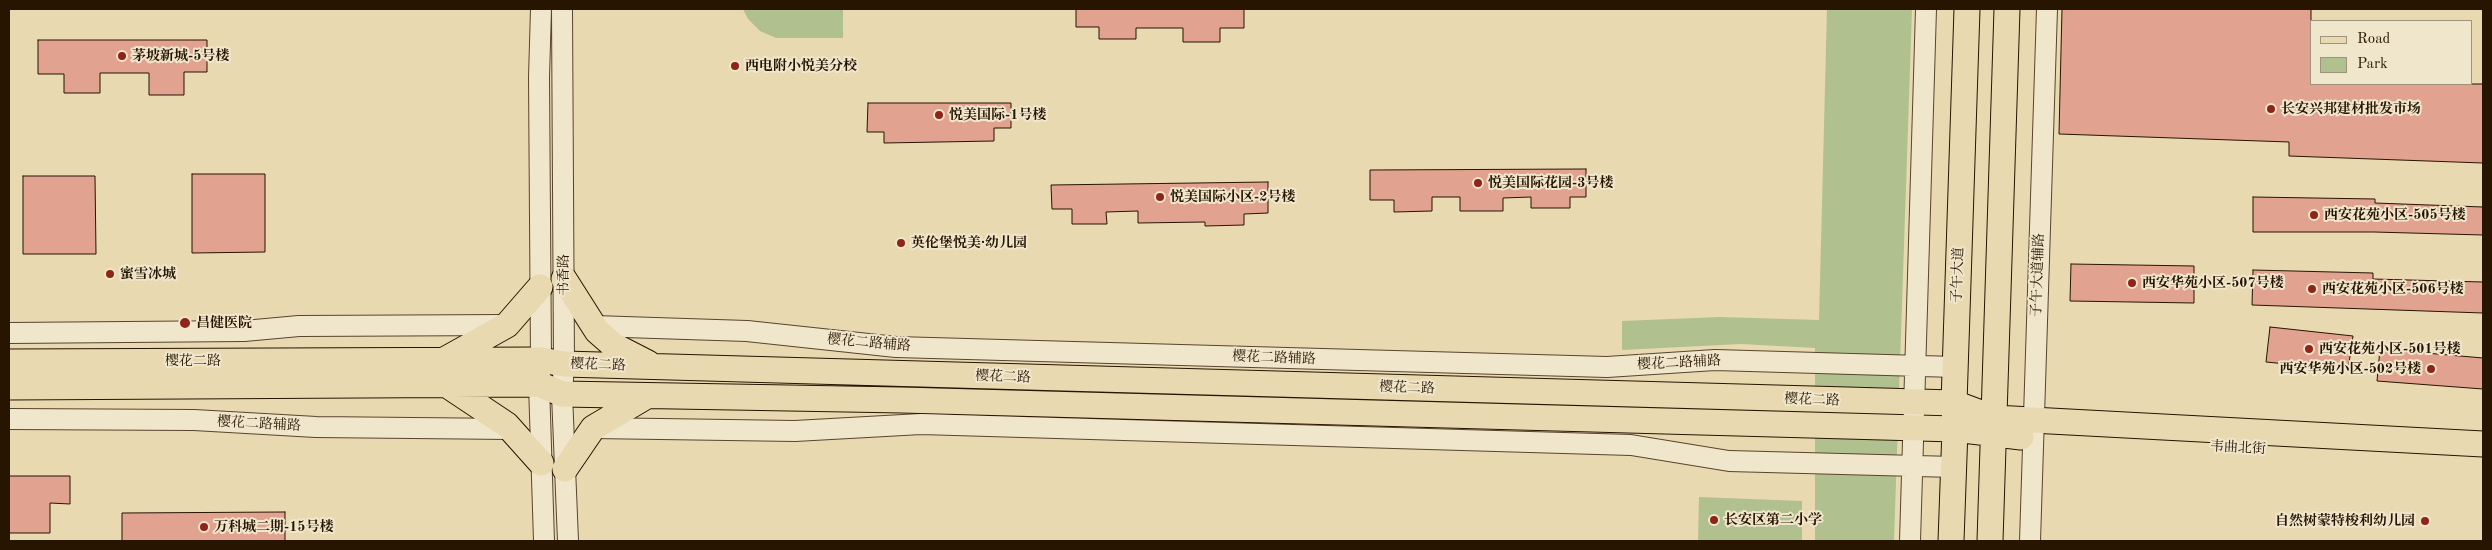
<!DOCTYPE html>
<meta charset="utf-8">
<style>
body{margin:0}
#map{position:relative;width:2492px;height:550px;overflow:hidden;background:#e8d9b0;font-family:"Old Standard TT",serif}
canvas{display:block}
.frame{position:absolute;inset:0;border:10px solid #271401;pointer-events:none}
.legend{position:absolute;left:2310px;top:20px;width:162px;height:65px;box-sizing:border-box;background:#f0e6cc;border:1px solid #a0927b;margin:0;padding:6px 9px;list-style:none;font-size:15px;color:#271401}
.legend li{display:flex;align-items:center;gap:10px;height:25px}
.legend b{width:25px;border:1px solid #a0927b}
</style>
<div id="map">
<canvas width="2492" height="550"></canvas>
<div class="frame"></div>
<ul class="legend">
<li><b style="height:6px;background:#e8d9b0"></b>Road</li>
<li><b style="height:14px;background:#b1c08f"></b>Park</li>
</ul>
</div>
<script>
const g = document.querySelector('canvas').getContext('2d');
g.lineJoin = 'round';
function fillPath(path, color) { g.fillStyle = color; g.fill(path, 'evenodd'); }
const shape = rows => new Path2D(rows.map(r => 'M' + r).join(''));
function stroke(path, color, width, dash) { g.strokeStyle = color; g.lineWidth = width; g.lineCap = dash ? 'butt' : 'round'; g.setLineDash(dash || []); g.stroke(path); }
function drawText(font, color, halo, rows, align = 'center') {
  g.font = font + ' "Old Standard TT","Noto Serif SC",serif'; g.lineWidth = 4; g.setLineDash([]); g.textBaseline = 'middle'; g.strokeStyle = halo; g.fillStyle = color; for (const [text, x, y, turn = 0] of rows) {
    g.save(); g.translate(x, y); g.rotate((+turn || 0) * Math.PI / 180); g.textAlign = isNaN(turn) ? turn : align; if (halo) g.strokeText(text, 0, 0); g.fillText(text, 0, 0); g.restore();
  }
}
const green = shape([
 [743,9,843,9,843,38,776,38,760,31,748,19],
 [1827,9,1912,9,1894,541,1815,541,1815,348,1741,344,1622,350,1622,321,1720,317,1819,320],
 [1699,497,1802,501,1802,541,1698,541]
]);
const building = shape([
 [1076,9,1244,9,1244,28,1220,28,1220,42,1183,42,1183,28,1136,28,1136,39,1099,39,1099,27,1076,27,1076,9],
 [2062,9,2311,9,2311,84,2483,84,2483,163,2289,156,2289,142,2059,134,2062,9],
 [38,40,207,40,207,72,184,72,184,95,149,95,149,73,100,73,100,93,64,93,64,74,38,74,38,40],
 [868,103,1011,103,1011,128,994,128,994,141,884,143,884,132,867,132,868,103],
 [1586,169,1586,197,1570,197,1570,208,1531,208,1531,197,1503,198,1503,211,1460,211,1460,197,1432,197,1432,211,1394,212,1394,200,1370,200,1370,170,1586,169],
 [192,174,265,174,265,252,192,253,192,174],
 [23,176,95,176,96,254,23,254,23,176],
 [1268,182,1268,213,1244,214,1244,225,1205,226,1205,222,1138,223,1138,211,1106,212,1107,224,1072,224,1072,209,1052,209,1051,185,1268,182],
 [2253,197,2375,199,2375,203,2483,207,2483,235,2374,232,2253,232,2253,197],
 [2071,264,2194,266,2194,303,2070,301,2071,264],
 [2253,270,2373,273,2373,279,2483,282,2483,313,2252,305,2253,270],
 [2270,327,2353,336,2348,370,2266,362,2270,327],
 [2380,349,2483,358,2483,389,2377,381,2380,349],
 [9,476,70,476,70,504,50,503,50,533,9,533,9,476],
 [285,512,285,541,122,541,122,513,285,512]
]);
const minor = shape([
 [541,9,539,77,541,360,539,384,544,541],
 [562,9,564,364,562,394,568,541],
 [594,326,747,331,896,347,1607,367,1715,360,1955,367],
 [9,333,244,331,299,326,507,325],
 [9,419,194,420,316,427,510,429],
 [593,428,795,431,921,424,1631,445,1729,461,1954,467],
 [1910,541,1926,9],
 [2030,541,2047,9]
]);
const major = shape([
 [564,279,597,331,613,345,648,363],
 [446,359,507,325,540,287],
 [9,362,541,360,564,364,1954,403,1994,418,2483,444],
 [447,385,507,425,541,463],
 [9,387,539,384,562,394,902,400,1955,429,2021,437],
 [565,469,593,428,647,396],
 [1951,541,1955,429,1954,403,1967,9],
 [1990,541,2007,9]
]);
const markers = [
 [122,56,5,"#8f2418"],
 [735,66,5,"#8f2418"],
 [2271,109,5,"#8f2418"],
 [939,115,5,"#8f2418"],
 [1478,183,5,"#8f2418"],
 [1160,197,5,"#8f2418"],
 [2314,215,5,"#8f2418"],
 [901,243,5,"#8f2418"],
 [110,274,5,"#8f2418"],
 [2132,283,5,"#8f2418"],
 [2312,289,5,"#8f2418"],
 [185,323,6,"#8f2418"],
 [2309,349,5,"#8f2418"],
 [2431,369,5,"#8f2418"],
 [1714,520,5,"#8f2418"],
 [2425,521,5,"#8f2418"],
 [204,527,5,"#8f2418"]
];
const poiNames = [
 ["茅坡新城-5号楼",132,56],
 ["西电附小悦美分校",745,66],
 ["长安兴邦建材批发市场",2281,109],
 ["悦美国际-1号楼",949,115],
 ["悦美国际花园-3号楼",1488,183],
 ["悦美国际小区-2号楼",1170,197],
 ["西安花苑小区-505号楼",2324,215],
 ["英伦堡悦美·幼儿园",911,243],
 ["蜜雪冰城",120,274],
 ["西安华苑小区-507号楼",2142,283],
 ["西安花苑小区-506号楼",2322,289],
 ["昌健医院",196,323],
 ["西安花苑小区-501号楼",2319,349],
 ["西安华苑小区-502号楼",2421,369,"right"],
 ["长安区第二小学",1724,520],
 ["自然树蒙特梭利幼儿园",2415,521,"right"],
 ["万科城二期-15号楼",214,527]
];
const streetNames = [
 ["书香路",564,275,-90],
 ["子午大道",1958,275,-88],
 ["子午大道辅路",2038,275,-88],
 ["樱花二路辅路",869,343,5],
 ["樱花二路辅路",1274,358,2],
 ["樱花二路",193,361],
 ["樱花二路辅路",1679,363,-3],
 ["樱花二路",598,365,2],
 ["樱花二路",1003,377,2],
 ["樱花二路",1407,388,2],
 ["樱花二路",1812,400,2],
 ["樱花二路辅路",259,424,3],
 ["韦曲北街",2238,448,3]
];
fillPath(green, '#b1c08f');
fillPath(building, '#e1a290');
stroke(building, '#271401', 1);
stroke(minor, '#57452d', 22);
stroke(major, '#271401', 27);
stroke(minor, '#f0e6cc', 20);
stroke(major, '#e8d9b0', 25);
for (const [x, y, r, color] of markers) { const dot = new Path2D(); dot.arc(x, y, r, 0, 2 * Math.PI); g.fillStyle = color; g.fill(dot); stroke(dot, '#f0e6cc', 2); }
drawText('bold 14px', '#271401', '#f0e6cc', poiNames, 'left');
drawText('14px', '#271401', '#f0e6cc', streetNames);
</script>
